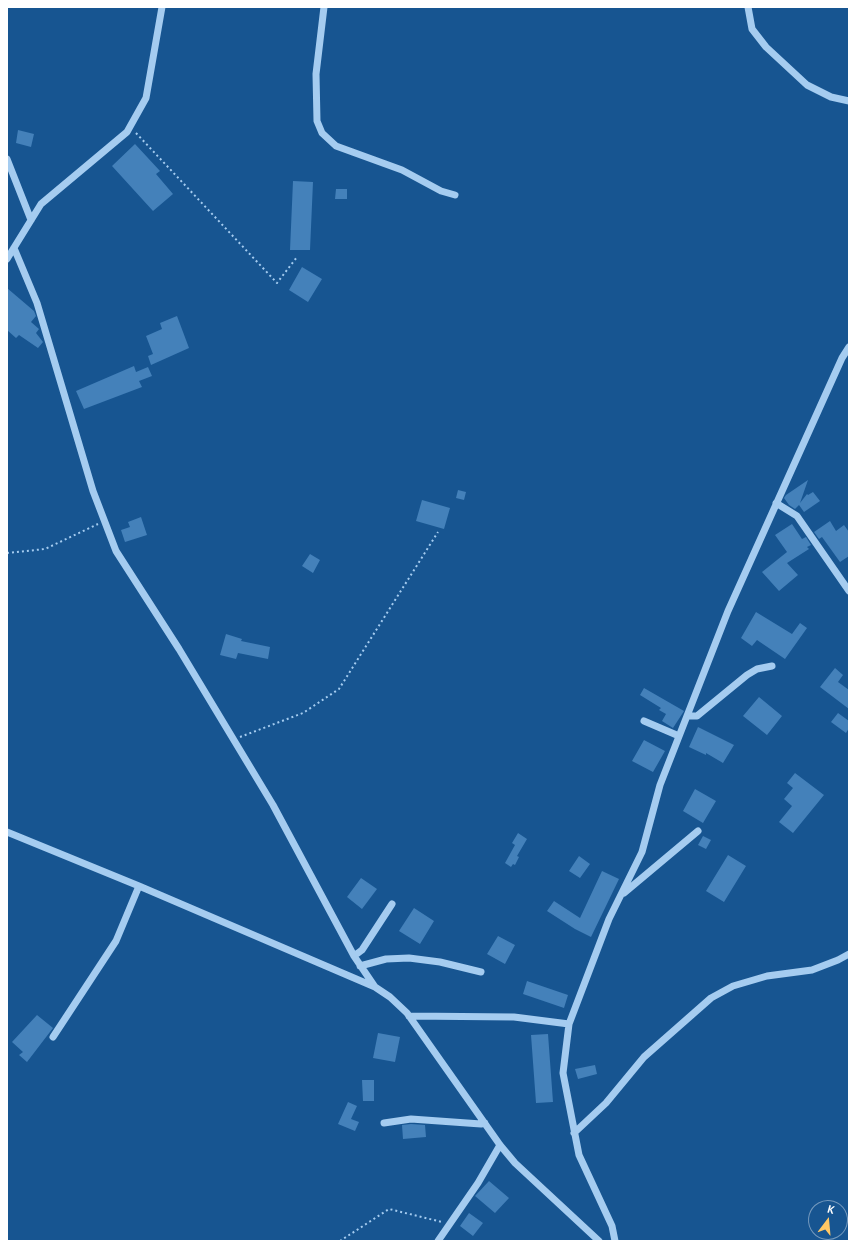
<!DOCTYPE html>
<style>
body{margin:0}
#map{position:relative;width:856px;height:1248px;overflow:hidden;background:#175591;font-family:"PT Sans",sans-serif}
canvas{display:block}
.frame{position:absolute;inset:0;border:8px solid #fff;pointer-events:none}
.north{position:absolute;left:808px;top:1200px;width:40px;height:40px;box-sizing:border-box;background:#175591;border:1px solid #7499bd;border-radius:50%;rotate:16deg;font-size:11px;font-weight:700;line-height:16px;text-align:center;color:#fff}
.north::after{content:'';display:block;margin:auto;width:14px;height:18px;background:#ffc764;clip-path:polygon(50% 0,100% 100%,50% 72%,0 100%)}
</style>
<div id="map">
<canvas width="856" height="1248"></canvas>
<div class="frame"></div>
<div class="north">K</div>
</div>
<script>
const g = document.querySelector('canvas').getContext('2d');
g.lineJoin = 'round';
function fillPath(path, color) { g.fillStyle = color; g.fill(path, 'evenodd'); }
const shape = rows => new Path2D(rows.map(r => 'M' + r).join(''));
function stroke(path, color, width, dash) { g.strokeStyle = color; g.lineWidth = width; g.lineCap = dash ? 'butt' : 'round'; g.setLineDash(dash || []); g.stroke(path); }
const building = shape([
 [18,130,34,134,31,147,16,143],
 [135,144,160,171,156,174,173,194,153,211,112,166],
 [293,181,313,182,310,250,290,250],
 [336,189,347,189,347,199,335,199],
 [302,267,322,279,308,302,289,290],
 [7,288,34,311,36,316,31,322,39,329,36,333,43,342,38,348,19,335,16,338,7,330],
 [177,316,189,348,151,365,148,356,153,354,146,336,162,329,160,323],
 [134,366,136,372,148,367,152,376,139,381,142,387,84,409,76,391],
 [808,480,800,503,807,494,808,495,813,492,820,501,804,512,799,505,795,509,789,505,784,498,786,495],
 [458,490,466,492,464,500,456,498],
 [422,500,450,508,444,529,416,521],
 [141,517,147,535,125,542,121,530,130,527,128,522],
 [830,521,836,531,844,525,849,532,849,556,840,562,822,537,819,539,814,532],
 [792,524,802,539,806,537,811,545,807,547,809,549,787,563,798,575,779,591,762,572,787,552,775,535],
 [310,554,320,560,313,573,302,566],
 [756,612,792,634,800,623,807,628,785,659,757,640,752,646,741,638],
 [226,634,242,639,241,641,270,647,268,659,238,653,236,659,220,655],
 [835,668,843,675,838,682,849,690,849,709,820,687],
 [644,688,684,711,673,728,662,721,666,714,659,710,661,708,640,695],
 [759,697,782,716,767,735,743,716],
 [838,713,849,721,849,728,846,733,831,722],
 [698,727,734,745,723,763,706,753,706,755,689,747],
 [644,740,665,751,653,772,632,761],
 [795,773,824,795,793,833,779,822,792,806,784,799,793,788,787,783],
 [695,789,716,801,703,823,683,811],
 [518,833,527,839,517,856,519,857,515,865,513,864,511,867,505,863,515,845,512,843],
 [703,836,711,840,706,849,698,845],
 [728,855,746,866,724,902,706,891],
 [579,856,590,864,580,878,569,871],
 [602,871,619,879,591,937,575,929,547,911,554,901,580,918],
 [361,878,377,889,362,909,347,897],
 [414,908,434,921,420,944,399,931],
 [498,936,515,945,505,964,487,954],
 [527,981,568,995,564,1008,523,994],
 [37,1015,53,1028,27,1062,19,1055,23,1052,12,1042],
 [378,1033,400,1037,395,1062,373,1058],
 [548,1034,553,1102,536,1103,531,1035],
 [595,1065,597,1074,578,1079,575,1069],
 [362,1080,374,1080,374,1101,363,1101],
 [348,1102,357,1106,351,1119,359,1122,355,1131,338,1124],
 [411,1124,425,1125,426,1137,403,1139,402,1125],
 [489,1181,509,1198,495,1213,475,1196],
 [469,1213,483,1223,473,1236,460,1226]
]);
const path = shape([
 [136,133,277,283,297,257],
 [7,553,45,549,98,524],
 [240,737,303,713,339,689,438,532],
 [340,1241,389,1209,442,1222]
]);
const minor = shape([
 [324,7,316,74,317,121,322,133,336,146,402,170,441,191,455,195],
 [748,7,752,29,766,47,807,85,831,97,849,101],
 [7,159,31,220],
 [14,248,37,303,93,491,116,551,179,649,273,805,354,956,375,987],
 [7,259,41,204,127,132,146,98,162,7],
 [776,503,797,516,849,591],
 [687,716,697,716,747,675,757,669,772,666],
 [644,721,679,736],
 [7,832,139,886,375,987,390,997,407,1013,500,1145,515,1163,599,1241],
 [624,893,698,831],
 [354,956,362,950,392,904],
 [360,966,386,959,409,958,440,962,481,972],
 [409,1016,514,1017,569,1024],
 [53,1037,116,941,139,886],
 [384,1123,411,1119,481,1124,485,1123],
 [574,1133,606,1103,644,1057,711,998,733,986,767,976,812,970,838,960,849,954],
 [438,1241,478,1183,500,1145],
 [615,1241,612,1226,579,1155,563,1073,569,1024,609,919,642,852,660,785,728,611,842,358,849,347]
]);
fillPath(building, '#4481ba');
stroke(path, '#a5ccf0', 2, [2, 3]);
stroke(minor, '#a5ccf0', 7);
</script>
